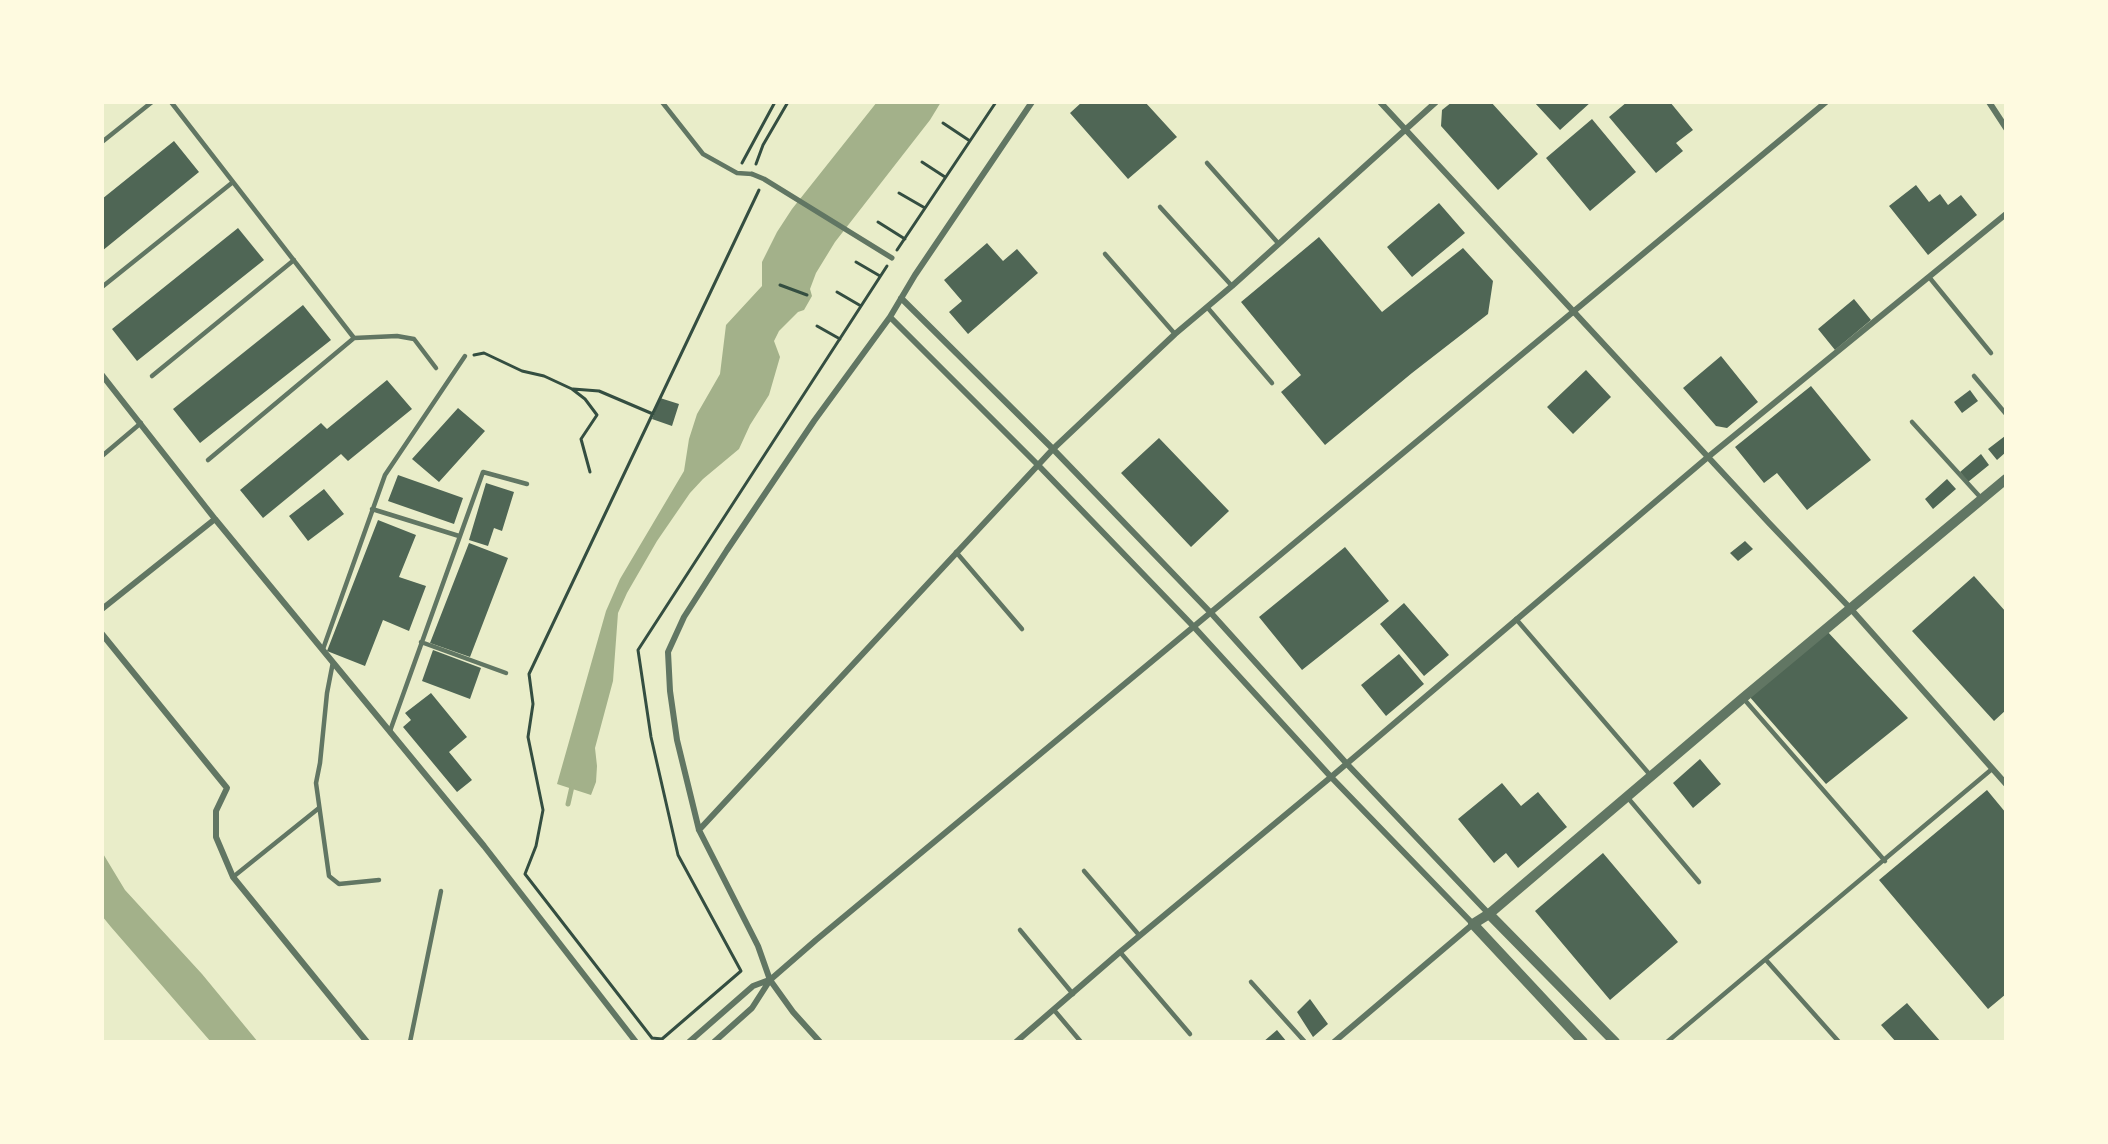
<!DOCTYPE html>
<style>
body{margin:0}
#map{position:relative;width:2108px;height:1144px;overflow:hidden;background:#e9edc9;font-family:"Asap Condensed",sans-serif}
canvas{display:block}
.frame{position:absolute;inset:0;border:104px solid #fefae0;pointer-events:none}
</style>
<div id="map">
<canvas width="2108" height="1144"></canvas>
<div class="frame"></div>
</div>
<script>
const g = document.querySelector('canvas').getContext('2d');
g.lineJoin = 'round';
function fillPath(path, color) { g.fillStyle = color; g.fill(path, 'evenodd'); }
const shape = rows => new Path2D(rows.map(r => 'M' + r).join(''));
function stroke(path, color, width, dash) { g.strokeStyle = color; g.lineWidth = width; g.lineCap = dash ? 'butt' : 'round'; g.setLineDash(dash || []); g.stroke(path); }
const water = shape([
 [877,102,941,102,930,120,835,242,816,273,810,289,812,296,804,310,798,312,779,331,774,341,780,357,769,395,750,425,739,449,703,479,690,493,657,541,627,593,618,613,613,681,595,748,597,766,596,782,591,795,557,784,606,611,620,579,684,471,689,439,697,414,720,374,726,325,762,286,762,262,777,232,792,209],
 [102,852,125,890,202,974,258,1042,211,1042,111,927,102,916]
]);
const stream = shape([
 [568,804,573,782]
]);
const building = shape([
 [1082,102,1145,102,1177,137,1128,179,1070,113],
 [1452,102,1491,102,1538,154,1498,190,1441,126,1442,110],
 [1534,102,1591,102,1560,130],
 [1627,102,1670,102,1693,130,1676,143,1683,151,1656,173,1609,117],
 [1592,119,1636,172,1590,211,1546,158],
 [174,141,199,172,102,251,102,199],
 [1916,185,1929,202,1940,194,1948,205,1961,195,1977,215,1928,255,1889,206],
 [1439,203,1465,233,1412,277,1387,247],
 [238,228,264,260,137,361,112,329],
 [1319,237,1382,312,1463,248,1493,281,1488,314,1412,373,1325,445,1281,392,1301,375,1241,302],
 [987,243,1003,261,1017,249,1038,273,968,334,949,312,962,301,944,280],
 [1854,299,1871,320,1835,350,1818,329],
 [303,305,331,340,200,443,173,409],
 [1721,356,1758,402,1727,428,1716,426,1683,388],
 [1586,370,1611,397,1573,434,1547,407],
 [387,380,412,409,348,461,341,454,263,518,240,490,321,423,327,429],
 [1811,386,1871,460,1807,510,1777,473,1764,483,1735,447],
 [1970,390,1978,401,1962,413,1954,402],
 [660,398,679,404,672,426,652,419],
 [458,408,485,431,439,482,412,459],
 [2005,436,2006,452,1997,460,1988,449],
 [1159,438,1229,511,1191,547,1121,473],
 [1981,454,1989,465,1968,482,1960,472],
 [398,475,463,498,454,524,388,501],
 [1947,479,1956,489,1933,509,1925,499],
 [486,483,514,492,502,531,494,528,488,546,469,540],
 [324,489,344,514,308,541,289,516],
 [378,520,416,535,399,577,426,586,409,631,383,620,365,666,327,651],
 [1745,541,1753,549,1738,561,1730,553],
 [469,543,508,558,470,657,430,643],
 [1345,547,1389,601,1302,670,1259,617],
 [1974,576,2006,612,2006,710,1994,721,1912,631],
 [1404,603,1449,655,1424,676,1380,624],
 [1826,630,1908,718,1826,784,1748,695],
 [433,650,481,668,470,699,422,681],
 [1399,654,1424,684,1386,716,1361,685],
 [431,693,467,737,449,752,472,780,457,792,403,727,411,720,405,713],
 [1700,759,1721,784,1693,808,1673,783],
 [1502,783,1521,806,1538,792,1567,827,1518,868,1506,853,1494,863,1458,819],
 [1987,790,2006,813,2006,994,1988,1009,1879,880],
 [1603,853,1678,942,1610,1000,1535,911],
 [1310,999,1328,1024,1313,1037,1297,1012],
 [1907,1003,1941,1042,1896,1042,1881,1025],
 [1277,1030,1287,1042,1263,1042]
]);
const path = shape([
 [943,123,970,141],
 [922,162,945,177],
 [742,163,775,102],
 [756,164,763,145,788,102],
 [759,190,529,674,533,704,528,737,543,810,536,846,525,874,652,1038,662,1039,741,971,678,855,651,737,638,650,887,266],
 [899,193,925,208],
 [878,222,905,239],
 [897,250,996,102],
 [856,262,880,276],
 [780,285,807,295],
 [837,292,861,306],
 [817,326,840,339],
 [474,355,484,353,522,371,544,376,572,389,585,399,597,415,581,439,590,472],
 [573,389,599,391,653,414]
]);
const service = shape([
 [171,102,354,338,397,336,414,339,436,368],
 [662,102,703,154,737,173,752,174],
 [102,142,152,102],
 [1207,163,1278,243],
 [1160,207,1232,286],
 [1105,254,1175,334],
 [1929,277,1991,353],
 [102,287,233,182],
 [1207,307,1272,383],
 [152,376,294,260],
 [1974,376,2006,414],
 [1912,422,1981,498],
 [102,456,141,423],
 [208,460,354,338],
 [372,509,459,536],
 [956,552,1022,629],
 [1516,619,1651,776],
 [421,642,506,673],
 [323,649,385,475,465,356],
 [333,662,327,693,320,763,316,783,329,876,339,884,379,880],
 [1743,698,1885,861],
 [390,731,483,472,527,484],
 [1628,798,1699,882],
 [1084,871,1139,935],
 [233,877,319,808],
 [1020,930,1073,994],
 [1120,952,1190,1034],
 [1766,960,1839,1042],
 [1251,982,1305,1042],
 [1054,1010,1081,1042],
 [410,1042,441,891],
 [1667,1042,1992,769]
]);
const pedestrian = shape([
 [752,174,764,179,892,258]
]);
const minor = shape([
 [1380,102,1769,523,1850,608,2006,784],
 [1989,102,2006,128],
 [901,298,1053,449,1211,613,1347,764,1489,914],
 [890,317,1038,465,1194,627,1331,777,1473,924,1334,1042],
 [102,375,215,519,484,846,636,1042],
 [102,609,215,519],
 [102,634,227,788,216,811,216,837,233,877,367,1042],
 [699,830,1053,449,1175,334,1232,286,1436,102],
 [689,1042,753,986,769,980],
 [714,1042,752,1008,770,980,816,940,1826,102],
 [820,1042,793,1012,770,980,758,946,699,830,677,740,670,691,668,652,684,617,727,550,814,421,890,317,915,275,1032,102],
 [1016,1042,1120,952,1331,777,1708,457,2006,214]
]);
const tertiary = shape([
 [1489,914,1615,1042],
 [1583,1042,1473,924,1489,914,1743,698,2006,479]
]);
fillPath(water, '#a3b18a');
stroke(stream, '#a3b18a', 5);
fillPath(building, '#4f6655');
stroke(path, '#344e41', 3);
stroke(service, '#617663', 4.5);
stroke(pedestrian, '#617663', 5);
stroke(minor, '#617663', 6);
stroke(tertiary, '#617663', 10);
</script>
